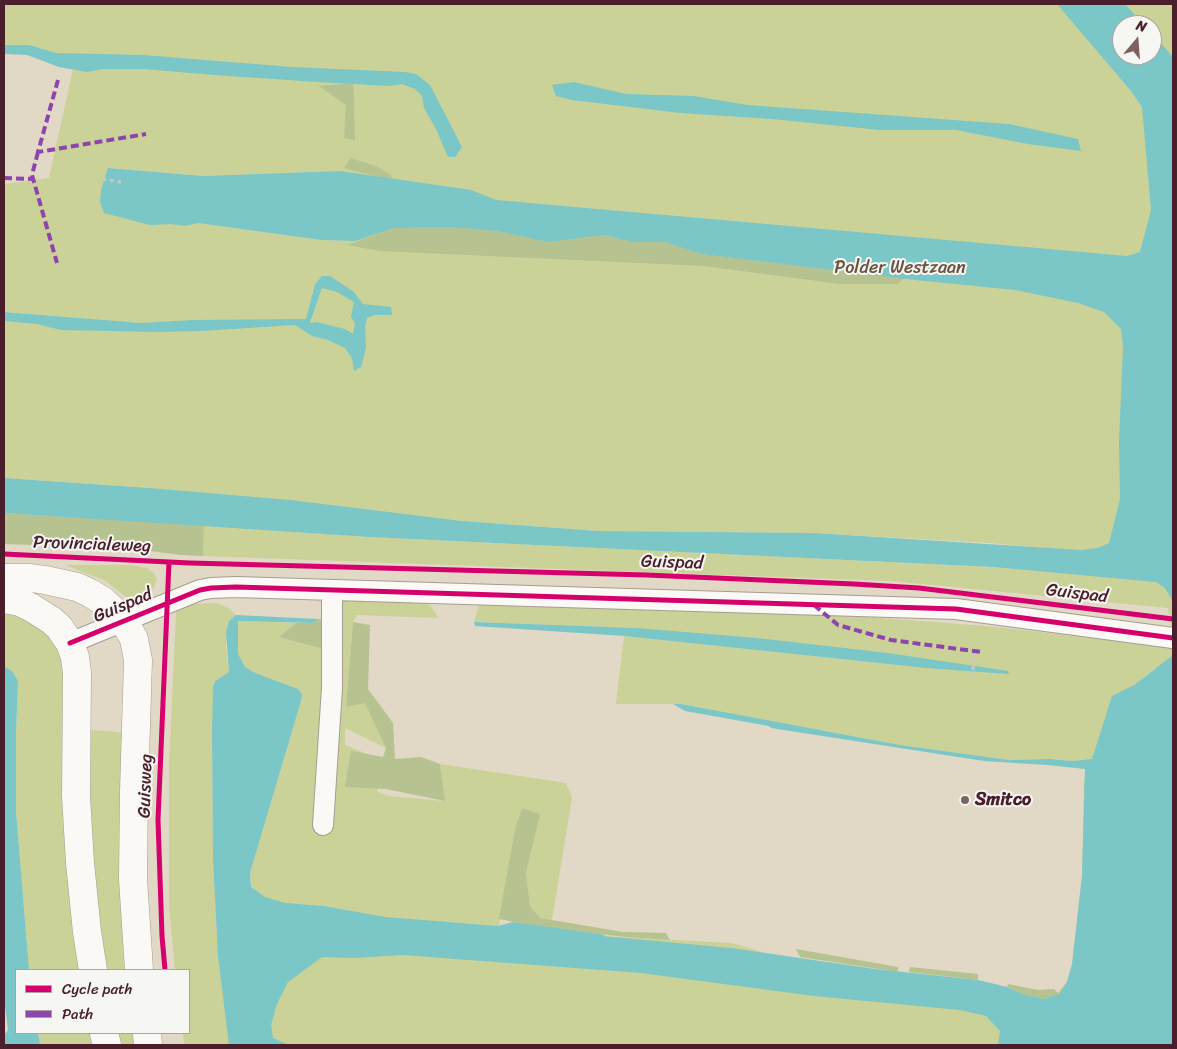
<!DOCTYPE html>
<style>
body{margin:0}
#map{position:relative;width:1177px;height:1049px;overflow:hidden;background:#e1d8c5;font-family:Sriracha,sans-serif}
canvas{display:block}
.frame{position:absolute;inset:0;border:5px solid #4a1f2b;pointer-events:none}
.legend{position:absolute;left:15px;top:969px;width:175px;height:65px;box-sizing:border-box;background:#f6f6f2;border:1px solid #b1a0a2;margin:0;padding:6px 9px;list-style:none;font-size:15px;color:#4a1f2b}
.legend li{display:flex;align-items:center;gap:10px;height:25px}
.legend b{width:25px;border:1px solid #b1a0a2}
.north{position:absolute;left:1112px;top:15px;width:50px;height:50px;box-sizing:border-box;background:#f6f6f2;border:1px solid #b1a0a2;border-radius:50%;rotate:18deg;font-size:14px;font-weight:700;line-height:20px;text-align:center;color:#4a1f2b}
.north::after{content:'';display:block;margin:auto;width:18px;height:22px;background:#7f6061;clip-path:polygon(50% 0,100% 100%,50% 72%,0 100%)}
</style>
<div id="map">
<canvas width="1177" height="1049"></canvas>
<div class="frame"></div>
<ul class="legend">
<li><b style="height:6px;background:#d6006c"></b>Cycle path</li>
<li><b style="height:6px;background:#8e44ad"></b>Path</li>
</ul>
<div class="north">N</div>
</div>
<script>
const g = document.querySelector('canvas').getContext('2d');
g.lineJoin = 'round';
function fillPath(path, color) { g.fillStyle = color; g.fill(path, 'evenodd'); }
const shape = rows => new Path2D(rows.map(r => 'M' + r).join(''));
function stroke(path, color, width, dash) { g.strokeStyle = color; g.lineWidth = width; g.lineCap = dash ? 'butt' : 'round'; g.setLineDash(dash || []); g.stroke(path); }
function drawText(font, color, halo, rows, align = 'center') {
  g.font = font + ' Sriracha,sans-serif'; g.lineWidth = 4; g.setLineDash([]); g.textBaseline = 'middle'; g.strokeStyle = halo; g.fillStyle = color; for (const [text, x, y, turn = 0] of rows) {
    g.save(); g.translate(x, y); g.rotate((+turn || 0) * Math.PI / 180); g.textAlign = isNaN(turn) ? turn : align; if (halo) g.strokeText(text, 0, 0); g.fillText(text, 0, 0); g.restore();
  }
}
const green = shape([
 [4,4,1173,4,1173,636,1168,608,891,581,203,556,204,525,370,537,993,567,1147,580,1109,544,1104,549,1081,551,990,543,814,533,598,531,462,521,149,488,4,478,4,319,106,326,310,324,322,288,330,276,322,276,315,284,306,319,142,323,4,312,4,184,49,178,76,55,4,50],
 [1122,25,1152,25,1152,55,1122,55],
 [108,168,203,176,340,171,344,241,321,240,198,223],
 [65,565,131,565,147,568,154,573,157,579,154,587,149,593,137,600,126,597,106,581],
 [341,600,427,601,439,618,357,615,353,622,346,707,365,702,386,748,345,728,345,745,380,759,376,785,378,792,389,796,444,801,440,764,566,783,572,797,552,920,540,918,530,906,526,873,539,814,522,808,515,829,499,926,469,924,585,935,732,943,766,953,1008,991,1058,992,1067,982,1072,964,1082,876,1084,781,1092,760,1072,761,1050,759,1009,760,900,745,681,704,616,704,624,636,926,668,636,628,474,622,479,605,840,615,986,626,1173,647,1173,1045,184,1045,183,1033,189,1033,189,970,175,970,169,905,169,766,176,612,191,604,216,603,229,608,236,615,229,621,226,646,229,672,215,681,212,731,213,860,217,932,264,897,251,887,250,873,301,701,245,667,238,655,238,621,296,623,279,637,322,649],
 [1155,668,1154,684,1128,688,1134,685],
 [4,606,54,638,64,663,68,773,65,841,81,970,29,970,16,811,16,733,18,681,12,671,4,666],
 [84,729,125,733,129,970,105,970,93,906],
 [38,1033,92,1033,95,1045,40,1045],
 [116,1033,135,1033,138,1045,118,1045]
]);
const forest = shape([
 [353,83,354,101,355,140,344,138,346,105,319,86],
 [351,158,378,167,392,176,391,180,344,168],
 [450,227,497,231,548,242,604,235,632,242,665,242,701,254,904,278,898,284,840,284,704,266,380,251,347,245,394,228],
 [4,513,204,525,203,556,181,555,127,548,4,544],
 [318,619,329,620,323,649,279,637,296,623,314,623],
 [353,622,370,625,368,689,393,723,395,759,421,757,440,764,445,801,386,789,345,787,351,751,383,757,386,748,365,703,346,707],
 [522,808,540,814,526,873,530,906,540,918,623,932,666,933,670,940,626,937,545,928,499,919,515,829],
 [796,949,898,967,898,972,800,957],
 [910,967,978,974,978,980,909,972],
 [1008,984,1038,990,1054,989,1059,994,1044,999,1022,994,1007,987]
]);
const water = shape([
 [1057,4,1125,4,1144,25,1122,25,1122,55,1152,55,1152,33,1173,57,1173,602,1165,588,1156,582,993,567,370,537,4,513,4,478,149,488,290,500,462,521,598,531,814,533,1081,550,1098,548,1109,543,1120,499,1119,441,1123,347,1121,329,1104,312,1078,303,1015,290,915,280,701,254,665,242,632,242,604,235,548,242,497,231,450,227,394,228,355,241,321,240,198,223,185,226,171,224,150,225,104,213,100,202,101,190,108,168,203,176,340,171,471,190,496,200,1127,256,1140,252,1151,210,1142,107,1131,91],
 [4,45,29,45,56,53,143,55,292,67,405,72,416,74,430,85,462,147,455,157,448,157,436,129,424,108,422,96,415,89,402,84,388,86,318,82,214,75,144,69,103,69,87,72,59,67,27,55,4,54],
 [574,82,626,94,694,96,747,105,1009,124,1078,139,1081,151,1028,144,956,130,880,130,772,119,680,113,572,100,556,96,552,85],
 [322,276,330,276,354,292,363,304,391,307,392,315,375,315,367,318,365,328,366,348,361,367,354,371,352,358,345,348,328,340,312,336,295,325,201,331,158,332,61,330,37,324,4,321,4,312,142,323,193,320,306,319,315,284],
 [322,288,337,292,354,302,351,317,355,323,353,334,345,329,317,322,310,323],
 [236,615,318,619,314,623,238,621,238,654,245,667,255,673,298,689,302,694,301,701,250,873,251,887,265,897,285,903,324,906,385,917,498,926,513,922,606,935,602,936,731,948,875,969,978,980,1007,987,1022,994,1044,999,1059,994,1067,982,1072,964,1082,876,1085,769,1047,765,984,761,771,728,769,726,685,711,673,704,681,704,900,745,1009,760,1050,759,1072,761,1092,759,1112,696,1134,685,1173,655,1173,1045,998,1045,1000,1031,986,1016,960,1010,814,996,641,973,403,955,354,958,322,957,288,982,277,1004,271,1025,273,1038,289,1045,229,1045,218,956,213,860,212,731,213,687,215,681,229,672,226,633,229,621],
 [474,622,636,628,757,638,888,653,1008,671,1009,674,926,668,624,636,475,626],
 [4,666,12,671,18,681,16,733,16,811,29,970,16,970,16,1033,38,1033,40,1045,4,1045,4,1035,8,1030,4,997]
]);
const path = shape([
 [102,179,121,182],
 [972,678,975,652]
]);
const minor = shape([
 [70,643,200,590,211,588,236,587,956,609,1173,638],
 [323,825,332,688,332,590]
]);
const secondary = shape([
 [4,578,31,578,45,580,77,587,90,593,103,601,124,621,134,639,138,660,134,792,133,879,139,970],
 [4,599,20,602,32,608,51,620,59,627,70,643,75,657,77,673,76,796,80,863,87,932,93,970],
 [104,1033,107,1045],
 [147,1033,148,1045]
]);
const quiet = shape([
 [58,80,38,152,146,134],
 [38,152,32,175,57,263],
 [4,178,33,179],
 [814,605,838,625,891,640,981,652]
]);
const cycleway = shape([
 [4,554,190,563,647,575,854,584,919,588,1173,619],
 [70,643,200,590,211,588,236,587,956,609,1173,638],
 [165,970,162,936,158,820,169,562]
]);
const markers = [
 [965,800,5,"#7f6061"]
];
const parkNames = [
 ["Polder Westzaan",900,268]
];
const streetNames = [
 ["Provincialeweg",92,545,2],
 ["Guispad",672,563,2],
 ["Guispad",1077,594,7],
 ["Guispad",123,606,-23],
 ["Guisweg",146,786,-88]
];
const poiNames = [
 ["Smitco",975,800]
];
fillPath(green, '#cad297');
fillPath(forest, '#b6c28f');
fillPath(water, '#7bc6c6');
stroke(minor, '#a79c92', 22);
stroke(secondary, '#a79c92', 29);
stroke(path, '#ccc7c3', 3, [4, 4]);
stroke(minor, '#faf9f6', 20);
stroke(secondary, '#faf9f6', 28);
stroke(quiet, '#8e44ad', 4, [8, 4]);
stroke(cycleway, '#d6006c', 5);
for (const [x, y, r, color] of markers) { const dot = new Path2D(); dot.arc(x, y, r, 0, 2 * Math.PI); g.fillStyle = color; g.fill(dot); stroke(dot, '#f6f6f2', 2); }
drawText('18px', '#6b5340', '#f6f6f2', parkNames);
drawText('18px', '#4a1f2b', '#f6f6f2', streetNames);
drawText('bold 18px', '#4a1f2b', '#f6f6f2', poiNames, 'left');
</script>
